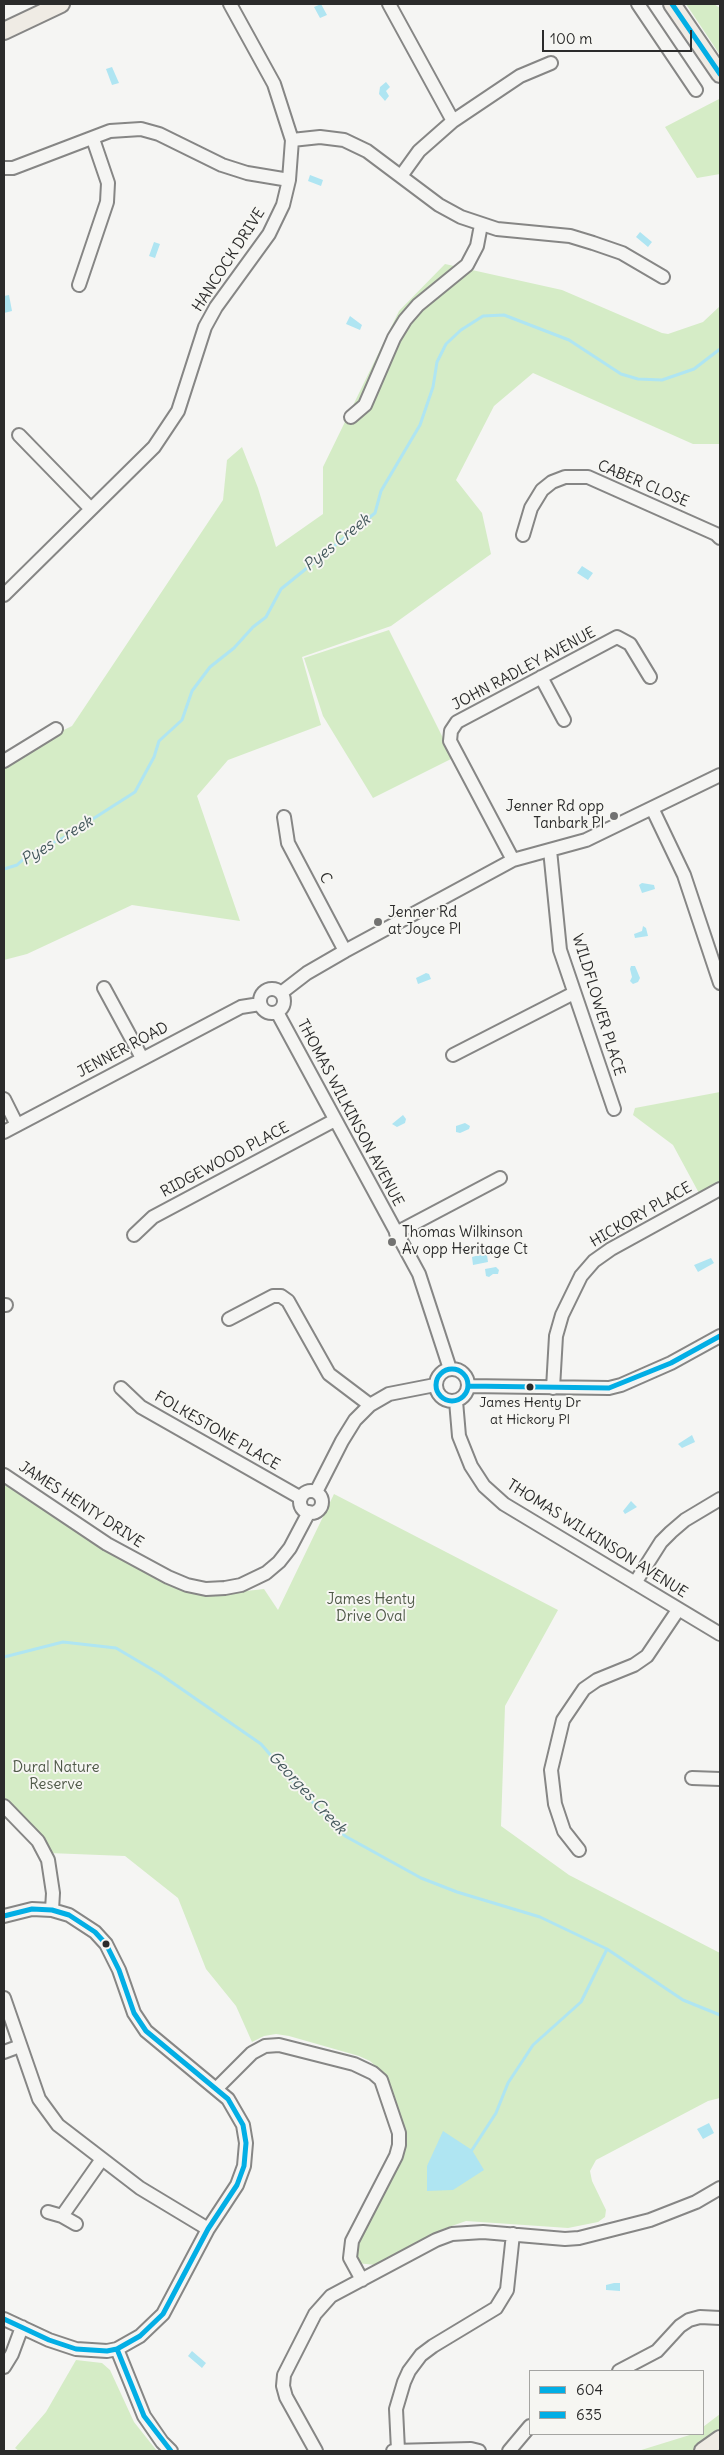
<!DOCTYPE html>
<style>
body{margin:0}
#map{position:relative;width:724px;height:2455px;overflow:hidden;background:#f5f5f3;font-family:Delius,sans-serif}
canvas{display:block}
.frame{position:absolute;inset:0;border:5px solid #2b2b2b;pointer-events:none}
.legend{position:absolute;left:529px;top:2370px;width:175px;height:65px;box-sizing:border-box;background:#f6f6f2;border:1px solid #a5a5a2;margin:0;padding:6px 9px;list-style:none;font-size:15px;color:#2b2b2b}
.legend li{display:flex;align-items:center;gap:10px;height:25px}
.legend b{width:25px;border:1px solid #a5a5a2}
.scale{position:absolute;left:542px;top:30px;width:150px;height:22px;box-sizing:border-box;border:2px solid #2b2b2b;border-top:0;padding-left:6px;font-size:15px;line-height:18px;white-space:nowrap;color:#2b2b2b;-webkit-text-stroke:4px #f6f6f2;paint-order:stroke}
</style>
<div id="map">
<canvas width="724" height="2455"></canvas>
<div class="frame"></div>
<ul class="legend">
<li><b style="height:6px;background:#02aee5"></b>604</li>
<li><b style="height:6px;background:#02aee5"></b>635</li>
</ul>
<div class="scale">100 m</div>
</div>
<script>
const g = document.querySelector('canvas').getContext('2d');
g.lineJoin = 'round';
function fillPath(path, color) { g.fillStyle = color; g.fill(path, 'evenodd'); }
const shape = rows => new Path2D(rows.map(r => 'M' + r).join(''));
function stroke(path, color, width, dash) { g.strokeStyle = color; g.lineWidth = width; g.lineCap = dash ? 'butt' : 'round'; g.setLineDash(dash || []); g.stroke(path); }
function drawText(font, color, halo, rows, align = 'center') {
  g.font = font + ' Delius,sans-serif'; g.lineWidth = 4; g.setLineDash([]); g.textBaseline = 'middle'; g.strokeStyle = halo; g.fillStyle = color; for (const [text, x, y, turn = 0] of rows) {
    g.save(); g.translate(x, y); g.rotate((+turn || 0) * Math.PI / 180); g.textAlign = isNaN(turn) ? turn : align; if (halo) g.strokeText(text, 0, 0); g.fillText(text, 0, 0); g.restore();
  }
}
const green = shape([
 [686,4,714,4,720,8,720,55],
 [720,93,720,174,697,178,665,127,719,99],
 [445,264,562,290,662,333,668,334,703,322,720,306,720,444,693,444,533,373,494,406,456,480,482,513,491,554,391,626,302,657,321,725,228,760,197,796,240,921,132,905,27,954,4,960,4,759,72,726,223,500,227,460,242,447,258,488,276,547,323,514,323,467,399,311],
 [389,630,453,758,373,798,323,716,304,658],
 [720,1092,720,1182,700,1195,673,1145,633,1115,635,1108],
 [4,1482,91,1540,210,1595,264,1589,278,1610,334,1494,558,1610,505,1706,501,1826,569,1875,720,1953,720,2098,708,2101,596,2160,590,2171,592,2181,606,2210,605,2217,598,2222,568,2228,466,2221,443,2229,376,2265,356,2263,354,2254,357,2242,404,2132,391,2088,384,2074,370,2061,359,2056,289,2036,276,2034,264,2036,252,2042,236,2006,206,1969,178,1898,125,1856,49,1853,30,1825,4,1800],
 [76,2360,102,2363,110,2370,134,2422,157,2451,19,2451,15,2448,46,2412],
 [720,2414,720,2451,638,2451,693,2434,703,2434,703,2427]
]);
const water = shape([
 [321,4,327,15,320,18,314,7],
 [112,67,119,83,112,85,106,69],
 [386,82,390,87,386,91,389,96,385,101,379,94,380,87],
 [310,175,323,180,321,186,308,181],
 [640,232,652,242,648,247,636,237],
 [154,242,160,244,155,258,149,256],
 [9,295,12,311,4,313,4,296],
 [350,316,362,325,360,330,346,324],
 [582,566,593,573,588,580,577,573],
 [642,883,654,885,655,889,642,893,639,885],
 [643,926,646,928,648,936,635,938,634,934,642,931],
 [631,966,635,966,640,978,638,982,633,984,630,981,632,977,630,969],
 [426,973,429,974,431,979,418,984,416,978],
 [403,1115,406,1119,405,1123,397,1127,392,1124],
 [465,1123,470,1126,469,1129,460,1133,456,1132,456,1126],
 [483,1254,487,1255,488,1262,473,1265,472,1257],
 [711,1258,714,1263,698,1272,694,1265],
 [496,1267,499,1270,498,1274,493,1274,489,1277,486,1276,485,1269],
 [692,1435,695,1442,682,1448,678,1444],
 [631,1501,637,1507,625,1514,623,1511],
 [709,2123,714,2133,703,2139,697,2129],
 [443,2131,472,2150,484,2170,453,2190,427,2191,427,2166],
 [614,2283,620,2283,620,2291,606,2290,606,2285],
 [192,2351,206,2363,202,2368,188,2356]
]);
const stream = shape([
 [4,869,17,865,29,854,63,838,135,792,154,757,159,741,182,720,192,691,210,667,234,648,253,627,266,617,281,589,375,513,381,491,420,425,433,387,437,362,446,344,461,330,483,316,504,315,569,340,621,374,638,379,662,380,694,369,720,349],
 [4,1657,63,1642,116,1648,160,1674,261,1744,298,1787,345,1836,421,1878,457,1892,540,1917,607,1949,683,2000,720,2015],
 [472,2150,496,2113,508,2083,533,2045,581,2002,607,1949]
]);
const minor = shape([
 [389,4,453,121],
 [638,4,696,90],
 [292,140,320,137,344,140,367,151,439,205,461,217,497,229,570,236,593,243,622,253,663,277],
 [4,168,13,168,110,131,141,129,159,134,222,165,247,173,289,180],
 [401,176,419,151,453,121,520,76,551,63],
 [79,285,107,202,108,183,93,139],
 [351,417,365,405,394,338,405,320,418,305,467,265,477,246,481,225],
 [19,435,91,509],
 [523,535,531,508,542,490,552,482,565,477,588,477,716,534,720,538],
 [4,595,154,447,178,411,205,327,216,307,269,234,283,205,289,180,292,140,274,84,230,4],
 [541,677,564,720],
 [4,761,56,729],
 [652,808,684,875,720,983],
 [284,817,288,843,345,951],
 [550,850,560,950,614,1109],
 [513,860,450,741,451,731,457,722,617,637,630,644,650,677],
 [104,988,142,1058],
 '260 1001a12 12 0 1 1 24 0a12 12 0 1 1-24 0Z',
 [281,993,307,973,345,951,513,860,586,840,720,775],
 [277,1012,419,1274,450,1369],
 [453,1055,574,993],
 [4,1099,17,1125],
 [4,1132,241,1007,260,1004],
 [396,1233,500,1178],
 [134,1235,153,1217,335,1120],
 [4,1305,6,1305],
 [229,1319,273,1296,281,1296,288,1301,329,1374,370,1405],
 '436 1385a16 16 0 1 1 32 0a16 16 0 1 1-32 0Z',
 [468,1386,609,1388,621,1385,671,1363,720,1336],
 [121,1388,141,1407,301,1498],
 [553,1388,556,1336,562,1315,581,1276,594,1261,611,1249,720,1189],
 [456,1401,459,1436,471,1466,484,1486,504,1504,720,1634],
 [4,1475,107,1544,168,1577,187,1585,206,1589,225,1588,241,1585,266,1573,279,1562,290,1548,309,1512],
 '300 1502a11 11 0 1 1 22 0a11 11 0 1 1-22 0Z',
 [316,1492,342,1441,355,1420,370,1405,389,1394,435,1385],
 [635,1583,661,1542,671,1532,685,1520,720,1499],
 [692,1778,720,1779],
 [4,1806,38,1841,48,1860,53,1893,52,1910],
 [579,1850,564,1831,555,1804,551,1770,563,1720,584,1689,597,1680,634,1665,647,1656,678,1610],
 [4,1916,32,1909,52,1910,69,1915,95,1932,106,1944,119,1970,134,2013,146,2031,228,2099,243,2125,246,2143,244,2166,237,2185,208,2229,163,2314,140,2336,117,2349,107,2351,76,2349,49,2340,4,2319],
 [4,1998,39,2099,58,2125,140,2188,208,2229],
 [4,2052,20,2046],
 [217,2088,252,2053,265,2046,279,2045,354,2064,373,2073,381,2080,399,2133,399,2145,396,2156,352,2241,350,2258,362,2280],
 [48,2212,62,2216,76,2224],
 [62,2216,102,2159],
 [117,2349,144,2416,162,2442,171,2451],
 [4,2367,12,2354,22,2327],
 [619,2371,657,2351,680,2326,689,2320,700,2317,720,2318],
 [398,2450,396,2409,404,2382,409,2371,421,2355,433,2346,496,2308,507,2290,513,2234],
 [316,2451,286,2397,283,2386,284,2375,315,2314,331,2296,436,2240,452,2234,483,2232,565,2239,579,2238,650,2220,696,2202,720,2188],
 [393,2451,471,2449,479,2451],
 [509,2451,530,2426]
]);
const major = shape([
 [672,4,720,74],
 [4,31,61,4],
 [703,2451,720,2439]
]);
const bus1 = shape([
 [4,1916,32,1909,52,1910,69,1915,95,1932,106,1944,119,1970,134,2013,146,2031,228,2099,243,2125,246,2143,244,2166,237,2185,208,2229,163,2314,140,2336,117,2349,107,2351,76,2349,49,2340,4,2319],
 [117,2349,144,2416,171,2451]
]);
const bus2 = shape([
 [672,4,720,74],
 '436 1385a16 16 0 1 1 32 0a16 16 0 1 1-32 0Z',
 [468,1386,609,1388,671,1363,720,1336]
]);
const markers = [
 [614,816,5,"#727271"],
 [378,922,5,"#727271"],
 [392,1242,5,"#727271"],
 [530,1387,4.5,"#2b2b2b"],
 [106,1944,4.5,"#2b2b2b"]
];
const busNames = [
 ["James Henty Dr",530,1403],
 ["at Hickory Pl",530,1420]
];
const streetNames = [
 ["HANCOCK DRIVE",229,260,-57],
 ["CABER CLOSE",643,484,23],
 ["JOHN RADLEY AVENUE",524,669,-28],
 ["C",325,878,62],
 ["WILDFLOWER PLACE",598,1005,73],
 ["JENNER ROAD",123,1050,-28],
 ["THOMAS WILKINSON AVENUE",350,1113,62],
 ["RIDGEWOOD PLACE",225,1160,-28],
 ["HICKORY PLACE",641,1215,-30],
 ["FOLKESTONE PLACE",217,1431,30],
 ["JAMES HENTY DRIVE",81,1505,33],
 ["THOMAS WILKINSON AVENUE",597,1539,32]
];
const poiNames = [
 ["Jenner Rd opp",604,807,"right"],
 ["Tanbark Pl",604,824,"right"],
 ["Jenner Rd",388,913],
 ["at Joyce Pl",388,930],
 ["Thomas Wilkinson",402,1233],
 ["Av opp Heritage Ct",402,1250]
];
const parkNames = [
 ["James Henty",371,1600],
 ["Drive Oval",371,1617],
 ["Dural Nature",56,1768],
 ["Reserve",56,1785]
];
const waterNames = [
 ["Pyes Creek",337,543,-39],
 ["Pyes Creek",57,841,-31],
 ["Georges Creek",307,1793,47]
];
fillPath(green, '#d5ecc6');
fillPath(water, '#afe5f2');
stroke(stream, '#afe5f2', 3);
stroke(minor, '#868685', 16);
stroke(major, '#868685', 20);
stroke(minor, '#f5f5f3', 12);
stroke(major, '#efebe4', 16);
stroke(bus1, '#02aee5', 5);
stroke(bus2, '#02aee5', 5);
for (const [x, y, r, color] of markers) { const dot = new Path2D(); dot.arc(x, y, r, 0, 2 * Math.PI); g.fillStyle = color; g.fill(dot); stroke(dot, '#f6f6f2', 2); }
drawText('14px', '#2b2b2b', '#f6f6f2', busNames);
drawText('15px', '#2b2b2b', '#f6f6f2', streetNames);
drawText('15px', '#2b2b2b', '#f6f6f2', poiNames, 'left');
drawText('15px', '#4f5948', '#f6f6f2', parkNames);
drawText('italic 16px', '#44585c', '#f6f6f2', waterNames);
</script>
